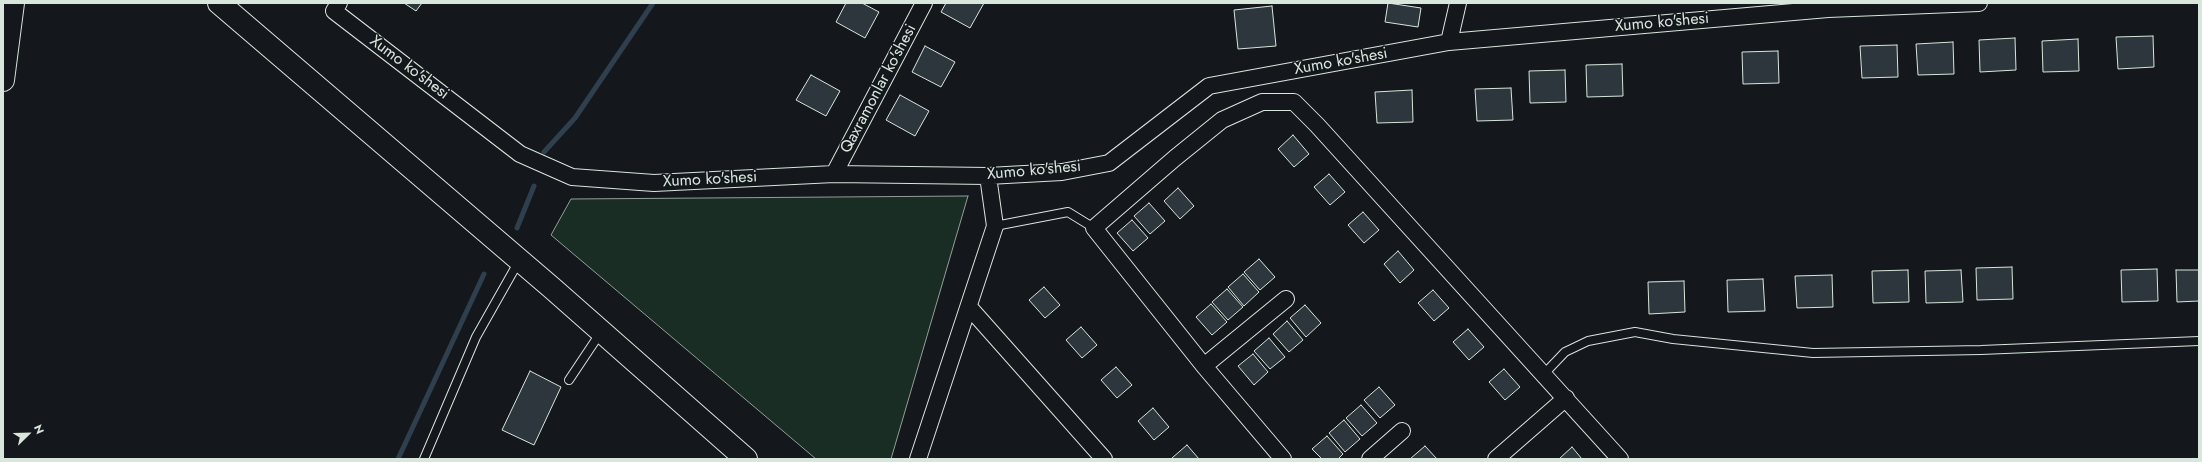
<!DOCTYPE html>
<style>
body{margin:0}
#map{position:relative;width:2202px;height:462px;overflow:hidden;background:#14181c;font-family:Jost,sans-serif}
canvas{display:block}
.frame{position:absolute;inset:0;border:4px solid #d8e6dc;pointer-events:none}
.north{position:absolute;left:8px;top:414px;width:40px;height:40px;-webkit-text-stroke:3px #14181c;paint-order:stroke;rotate:67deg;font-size:11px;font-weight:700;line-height:16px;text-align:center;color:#d8e6dc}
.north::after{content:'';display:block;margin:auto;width:14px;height:18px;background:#d8e6dc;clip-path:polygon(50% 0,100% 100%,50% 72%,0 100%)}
</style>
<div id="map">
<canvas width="2202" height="462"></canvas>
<div class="frame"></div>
<div class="north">N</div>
</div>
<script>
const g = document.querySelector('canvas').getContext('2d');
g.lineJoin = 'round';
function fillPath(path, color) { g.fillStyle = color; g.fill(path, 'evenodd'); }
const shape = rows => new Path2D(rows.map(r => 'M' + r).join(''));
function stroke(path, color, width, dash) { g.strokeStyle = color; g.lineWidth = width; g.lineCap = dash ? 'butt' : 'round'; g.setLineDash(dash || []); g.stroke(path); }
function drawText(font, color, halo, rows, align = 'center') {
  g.font = font + ' Jost,sans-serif'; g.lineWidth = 3; g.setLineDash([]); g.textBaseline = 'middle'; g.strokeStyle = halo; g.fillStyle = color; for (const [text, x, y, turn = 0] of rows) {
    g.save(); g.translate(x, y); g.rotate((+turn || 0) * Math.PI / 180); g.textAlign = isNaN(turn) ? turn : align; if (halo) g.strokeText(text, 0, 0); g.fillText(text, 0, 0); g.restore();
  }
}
const green = shape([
 [968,196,891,459,816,459,551,235,571,199,968,196]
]);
const stream = shape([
 [544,152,575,118,653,3],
 [517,228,534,186],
 [398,459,484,274]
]);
const building = shape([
 [404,3,422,3,416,11,404,3],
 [846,3,862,3,879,12,865,38,836,22,846,3],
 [946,3,984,3,970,28,941,12,946,3],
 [1388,3,1421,8,1418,27,1385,22,1388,3],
 [1272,6,1276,46,1238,49,1234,10,1272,6],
 [2153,36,2154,67,2118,69,2116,37,2153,36],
 [2015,38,2016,70,1980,72,1979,40,2015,38],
 [2078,39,2079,71,2043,72,2042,41,2078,39],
 [1953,42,1954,74,1918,75,1916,44,1953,42],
 [1897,45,1898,77,1862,78,1860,46,1897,45],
 [925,46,955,62,941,87,912,72,925,46],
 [1778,51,1779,83,1743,84,1742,52,1778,51],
 [1622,64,1623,96,1587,97,1586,65,1622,64],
 [1565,70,1566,102,1530,103,1529,71,1565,70],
 [811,75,840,91,826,116,796,100,811,75],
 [1511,88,1513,120,1477,121,1475,89,1511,88],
 [1412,90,1413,122,1377,123,1375,92,1412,90],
 [900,95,929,111,915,136,886,120,900,95],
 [1293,135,1309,154,1294,167,1278,149,1293,135],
 [1329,174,1345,192,1330,205,1314,187,1329,174],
 [1178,188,1194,206,1180,219,1164,201,1178,188],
 [1149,203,1165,221,1150,234,1134,216,1149,203],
 [1363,212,1379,230,1364,243,1348,225,1363,212],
 [1132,220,1148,238,1133,251,1117,233,1132,220],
 [1398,251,1414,270,1400,283,1384,264,1398,251],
 [1259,259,1275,277,1260,290,1244,272,1259,259],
 [2012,267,2013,299,1977,300,1976,268,2012,267],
 [2157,269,2158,301,2122,302,2121,270,2157,269],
 [1908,270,1909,302,1873,303,1872,271,1908,270],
 [1961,270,1963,302,1926,303,1925,271,1961,270],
 [2176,270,2199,270,2199,301,2177,302,2176,270],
 [1243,274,1259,292,1244,306,1228,287,1243,274],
 [1832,275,1833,307,1797,308,1795,276,1832,275],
 [1763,279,1765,311,1728,312,1727,280,1763,279],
 [1684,281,1685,312,1649,314,1648,282,1684,281],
 [1044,287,1060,305,1045,318,1029,300,1044,287],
 [1227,289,1243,307,1228,320,1212,302,1227,289],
 [1433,290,1449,308,1434,321,1418,303,1433,290],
 [1211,304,1227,322,1212,335,1196,317,1211,304],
 [1305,305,1321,323,1306,337,1290,318,1305,305],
 [1287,321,1303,340,1289,352,1273,334,1287,321],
 [1081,327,1097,345,1082,358,1066,340,1081,327],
 [1468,329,1484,347,1469,360,1453,342,1468,329],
 [1269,338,1285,357,1270,369,1254,351,1269,338],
 [1253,354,1268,372,1254,385,1238,366,1253,354],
 [1116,367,1132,385,1117,398,1101,380,1116,367],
 [1504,369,1520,387,1505,400,1489,382,1504,369],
 [530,371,561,387,534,445,502,430,530,371],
 [1379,387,1395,405,1380,418,1364,400,1379,387],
 [1361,405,1377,423,1362,436,1346,418,1361,405],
 [1153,408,1169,427,1154,440,1138,421,1153,408],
 [1344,420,1360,439,1345,452,1329,433,1344,420],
 [1327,436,1343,454,1338,459,1322,459,1312,449,1327,436],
 [1187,445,1199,459,1173,459,1172,458,1187,445],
 [1425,446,1437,459,1410,459,1425,446],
 [1572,447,1582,459,1559,459,1572,447]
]);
const lane = shape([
 [995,226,1068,212,1094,228],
 [1544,374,1565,352,1588,341,1635,332,1673,339,1813,353,1981,350,2199,341],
 [569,380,601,332],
 [424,459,476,337,519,261]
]);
const street = shape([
 [339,3,334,11,520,154,572,177,654,183,834,174,988,176,1062,172,1109,163,1209,86,1449,42,1828,9,1979,3],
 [1449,42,1458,3],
 [834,174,924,3],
 [969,307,1104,459],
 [1204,366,1286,299],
 [918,459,995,226,988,176],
 [1283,459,1204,366,1094,228,1175,158,1222,120,1262,102,1294,102,1317,125,1620,459],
 [1370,459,1402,431],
 [1496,459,1566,398]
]);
const secondary = shape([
 [3,80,13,3]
]);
const primary = shape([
 [219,3,552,288,746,459]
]);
const streetNames = [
 ["Xumo ko'shesi",1662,23,-5],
 ["Xumo ko'shesi",1341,62,-10],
 ["Xumo ko'shesi",409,68,37],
 ["Qaxramonlar ko'shesi",879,89,-62],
 ["Xumo ko'shesi",1034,171,-5],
 ["Xumo ko'shesi",710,180,-3]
];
fillPath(green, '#1a2d24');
stroke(green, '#939e99', 1);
stroke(stream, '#2f3f4d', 5);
fillPath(building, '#2c363c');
stroke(building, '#d8e6dc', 1);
stroke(lane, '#d8e6dc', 10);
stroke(street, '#d8e6dc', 18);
stroke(secondary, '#d8e6dc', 24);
stroke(primary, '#d8e6dc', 24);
stroke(lane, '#14181c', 8);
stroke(street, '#14181c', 16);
stroke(secondary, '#14181c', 22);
stroke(primary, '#14181c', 22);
drawText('16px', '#d8e6dc', '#14181c', streetNames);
</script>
